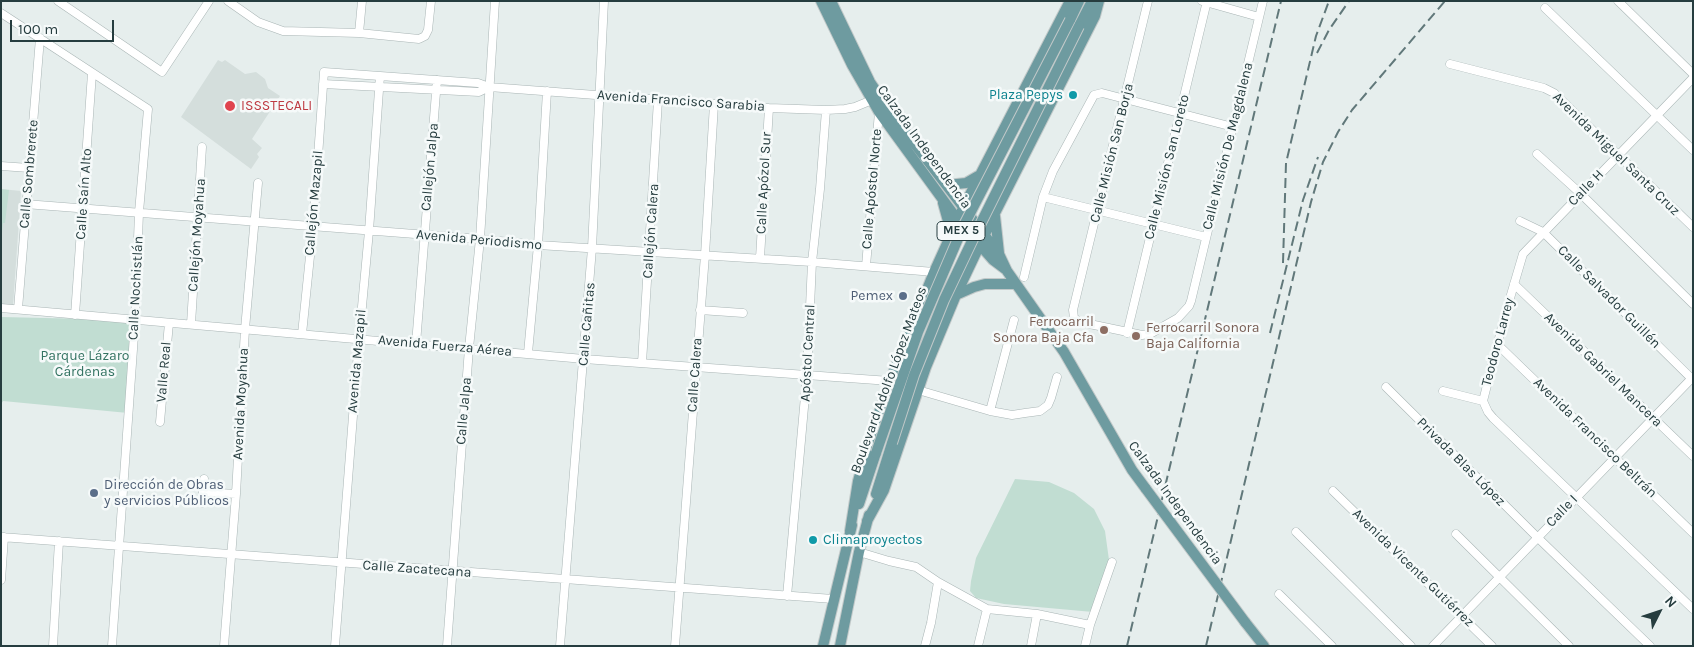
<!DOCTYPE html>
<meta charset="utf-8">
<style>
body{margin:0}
#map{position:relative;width:1694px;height:647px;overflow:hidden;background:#e6eeed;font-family:Karla,sans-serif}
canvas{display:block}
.frame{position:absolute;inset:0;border:2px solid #263d3f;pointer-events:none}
.north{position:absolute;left:1634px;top:587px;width:50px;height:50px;-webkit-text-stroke:4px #f6fafa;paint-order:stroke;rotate:49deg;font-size:14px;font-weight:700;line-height:20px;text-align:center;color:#263d3f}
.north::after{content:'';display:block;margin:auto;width:18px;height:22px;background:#263d3f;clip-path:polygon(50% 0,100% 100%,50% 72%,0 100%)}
.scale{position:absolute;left:10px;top:20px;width:104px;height:22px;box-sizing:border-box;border:2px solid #263d3f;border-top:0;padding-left:6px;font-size:15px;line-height:18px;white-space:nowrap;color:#263d3f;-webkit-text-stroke:4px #f6fafa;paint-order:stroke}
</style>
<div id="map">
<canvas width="1694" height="647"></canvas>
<div class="frame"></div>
<div class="north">N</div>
<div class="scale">100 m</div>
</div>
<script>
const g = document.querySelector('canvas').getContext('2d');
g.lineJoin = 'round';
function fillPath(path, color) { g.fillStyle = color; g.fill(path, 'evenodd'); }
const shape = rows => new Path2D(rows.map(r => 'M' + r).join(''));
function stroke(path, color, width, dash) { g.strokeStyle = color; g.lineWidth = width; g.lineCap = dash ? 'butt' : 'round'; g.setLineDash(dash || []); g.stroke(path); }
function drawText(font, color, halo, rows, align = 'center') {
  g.font = font + ' Karla,sans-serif'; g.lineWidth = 5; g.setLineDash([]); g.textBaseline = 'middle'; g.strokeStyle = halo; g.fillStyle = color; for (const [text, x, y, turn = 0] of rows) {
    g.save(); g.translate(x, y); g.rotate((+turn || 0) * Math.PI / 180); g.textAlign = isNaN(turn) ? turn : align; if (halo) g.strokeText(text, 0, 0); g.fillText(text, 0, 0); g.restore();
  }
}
const built = shape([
 [218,60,222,62,225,60,245,74,256,72,265,79,268,88,280,96,252,139,262,148,257,154,259,157,251,169,181,117],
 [1,189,21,191,13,306,1,305]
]);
const green = shape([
 [1,189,9,190,5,223,3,223,2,233],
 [1,317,134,320,128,413,3,401,1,404],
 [1015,479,1049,482,1074,493,1094,509,1105,531,1109,560,1093,612,1004,604,976,598,970,591,971,581,976,558]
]);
const minor = shape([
 [58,1,162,72,209,1],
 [228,1,258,22,283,31,359,33,419,39,425,36,428,30,431,1],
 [1148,1,1073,310,1074,318,1080,322,1142,335,1150,334,1178,318,1189,306,1191,301,1263,1],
 [1202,1,1259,17],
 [1618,1,1693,74],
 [1545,8,1693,150],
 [1,13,148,109,139,212,135,321,112,646],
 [359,33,362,1],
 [1450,64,1544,88,1554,93,1693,227],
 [1693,78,1523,254,1505,315,1483,401,1488,412,1493,418,1693,609],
 [323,84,479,92,489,87],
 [1537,154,1581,194,1693,304],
 [1,166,29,168],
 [1043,197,1206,237],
 [25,204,480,239,538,245,812,262,934,272],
 [1520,221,1543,232,1693,380],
 [760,258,769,108],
 [866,266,879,112],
 [1024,277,1043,197,1053,171,1094,95,1102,93,1233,127],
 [1514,284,1693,456],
 [1,308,584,359,890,381],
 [18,309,40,38],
 [700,310,743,313],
 [75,315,92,73],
 [191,324,202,147],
 [1127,333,1207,1],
 [302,334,313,227,324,72,478,83,489,87,769,108,826,110,845,109,855,107,872,100],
 [416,344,437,80],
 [1497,344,1693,533],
 [528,353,538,245,547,91],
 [642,363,658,100],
 [1386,387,1537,537,1650,646],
 [918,390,990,411,1012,415,1025,413,1040,411,1048,405,1051,398,1057,377],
 [1443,391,1483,401],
 [990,411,1014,320],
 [160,422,169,323],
 [1333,491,1492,646],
 [203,492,236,494],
 [202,503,204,479],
 [1296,532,1411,646],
 [1456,534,1569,646],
 [1,537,833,599],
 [859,552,889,561,916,567,938,582,987,609],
 [1,580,4,537],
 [1279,594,1332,646],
 [787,596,807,374,812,262,820,189,826,110],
 [53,646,59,541],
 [224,646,236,494,245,329,258,183],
 [335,646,359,339,369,231,380,76],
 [447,646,469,348,480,239,495,1],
 [560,646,592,248,604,1],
 [675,646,705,255,714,104],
 [925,646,931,623,938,582],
 [978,646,987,609,1037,614,1090,625],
 [1031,646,1037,614],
 [1085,646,1090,625,1112,562],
 [1433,646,1693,377]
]);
const major = shape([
 [821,1,852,65,879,112,957,219,993,260,1005,269],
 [831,1,870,82,891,113,999,254,1007,271,1064,352,1132,470,1146,489],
 [1070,20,1079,1],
 [1079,26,1092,1],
 [947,185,966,183,978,176],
 [943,203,951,232],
 [995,216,999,253],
 [956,295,974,287,985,284,1016,284],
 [876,494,892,443],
 [859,504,876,453],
 [867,521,884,490,926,367,956,295,995,213,1095,16,1099,1],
 [850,531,858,481,869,442,890,381,934,272,964,206,1070,1],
 [1245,622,1264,646],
 [823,646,852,525],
 [840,646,859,552,869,515]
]);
const rail = shape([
 [1317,53,1329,30,1349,1],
 [1283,263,1286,163,1316,36,1329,1],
 [1270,333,1303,200,1318,157],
 [1127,646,1281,1],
 [1206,646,1311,202,1323,162,1338,132,1352,110,1445,1]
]);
const majorBridge = shape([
 [892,443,914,375,944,300,973,239,1079,26],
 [876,453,918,332,963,227,1070,20],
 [1146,489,1245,622]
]);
const markers = [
 [1073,95,5,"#0f9aa8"],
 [230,106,6,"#e0444e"],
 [903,296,5,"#5c6f8a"],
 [1104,330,5,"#8d6e63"],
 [1136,336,5,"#8d6e63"],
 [94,493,5,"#5c6f8a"],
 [813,540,5,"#0f9aa8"]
];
const shields = [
 [961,231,48]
];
const shieldNames = [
 ["MEX 5",961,231]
];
const cultureNames = [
 ["Plaza Pepys",1063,95],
 ["Climaproyectos",823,540,"left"]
];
const streetNames = [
 ["Avenida Francisco Sarabia",681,101,4],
 ["Calle Misión De Magdalena",1228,146,-76],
 ["Calzada Independencia",924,147,54],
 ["Calle Misión San Borja",1112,153,-76],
 ["Avenida Miguel Santa Cruz",1616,154,44],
 ["Callejón Jalpa",430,167,-85],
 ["Calle Misión San Loreto",1167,167,-76],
 ["Calle Sombrerete",29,174,-85],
 ["Calle Apózol Sur",764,183,-87],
 ["Calle H",1586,188,-46],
 ["Calle Apóstol Norte",872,189,-85],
 ["Calle Saín Alto",84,194,-86],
 ["Callejón Mazapil",314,203,-85],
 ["Callejón Calera",651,231,-86],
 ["Callejón Moyahua",197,235,-86],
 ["Avenida Periodismo",479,240,5],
 ["Calle Nochistlán",136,288,-87],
 ["Calle Salvador Guillén",1609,297,45],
 ["Calle Cañitas",587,324,-85],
 ["Teodoro Larrey",1498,342,-75],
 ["Avenida Fuerza Aérea",445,346,5],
 ["Apóstol Central",808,353,-87],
 ["Avenida Mazapil",357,361,-85],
 ["Avenida Gabriel Mancera",1603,370,44],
 ["Valle Real",164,372,-85],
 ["Calle Calera",695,375,-86],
 ["Boulevard Adolfo López Mateos",889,380,-70],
 ["Avenida Moyahua",241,404,-87],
 ["Calle Jalpa",464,411,-85],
 ["Avenida Francisco Beltrán",1595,438,44],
 ["Privada Blas López",1461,462,45],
 ["Calzada Independencia",1175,503,54],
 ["Calle I",1562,511,-46],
 ["Avenida Vicente Gutiérrez",1413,568,44],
 ["Calle Zacatecana",417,569,4]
];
const healthNames = [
 ["ISSSTECALI",241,106]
];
const serviceNames = [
 ["Pemex",893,296],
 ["Dirección de Obras",104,485,"left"],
 ["y servicios Públicos",104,501,"left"]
];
const educationNames = [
 ["Ferrocarril",1094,322],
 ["Sonora Baja Cfa",1094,338],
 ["Ferrocarril Sonora",1146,328,"left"],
 ["Baja California",1146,344,"left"]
];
const parkNames = [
 ["Parque Lázaro",85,356],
 ["Cárdenas",85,372]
];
fillPath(built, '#d4dedc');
fillPath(green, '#c1ddd2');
stroke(minor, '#a9b5b5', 9);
stroke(major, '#c2c9c9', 12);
stroke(minor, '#fff', 8);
stroke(major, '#6e9ba0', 10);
stroke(rail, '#61787a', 2, [10, 5]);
stroke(majorBridge, '#c2c9c9', 12, []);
stroke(majorBridge, '#6e9ba0', 10);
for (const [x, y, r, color] of markers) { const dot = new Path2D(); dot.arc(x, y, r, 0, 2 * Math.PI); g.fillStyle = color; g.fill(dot); stroke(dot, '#f6fafa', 2); }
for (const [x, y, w] of shields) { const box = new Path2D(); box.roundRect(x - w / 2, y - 9.5, w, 19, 4); g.fillStyle = '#f6fafa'; g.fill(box); stroke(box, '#263d3f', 1); }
drawText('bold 12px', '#263d3f', null, shieldNames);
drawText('14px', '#0d838f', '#f6fafa', cultureNames, 'right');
drawText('14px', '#263d3f', '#f6fafa', streetNames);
drawText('14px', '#be3a42', '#f6fafa', healthNames, 'left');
drawText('14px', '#4e5e75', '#f6fafa', serviceNames, 'right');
drawText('14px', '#785e54', '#f6fafa', educationNames, 'right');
drawText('14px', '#337362', '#f6fafa', parkNames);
</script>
